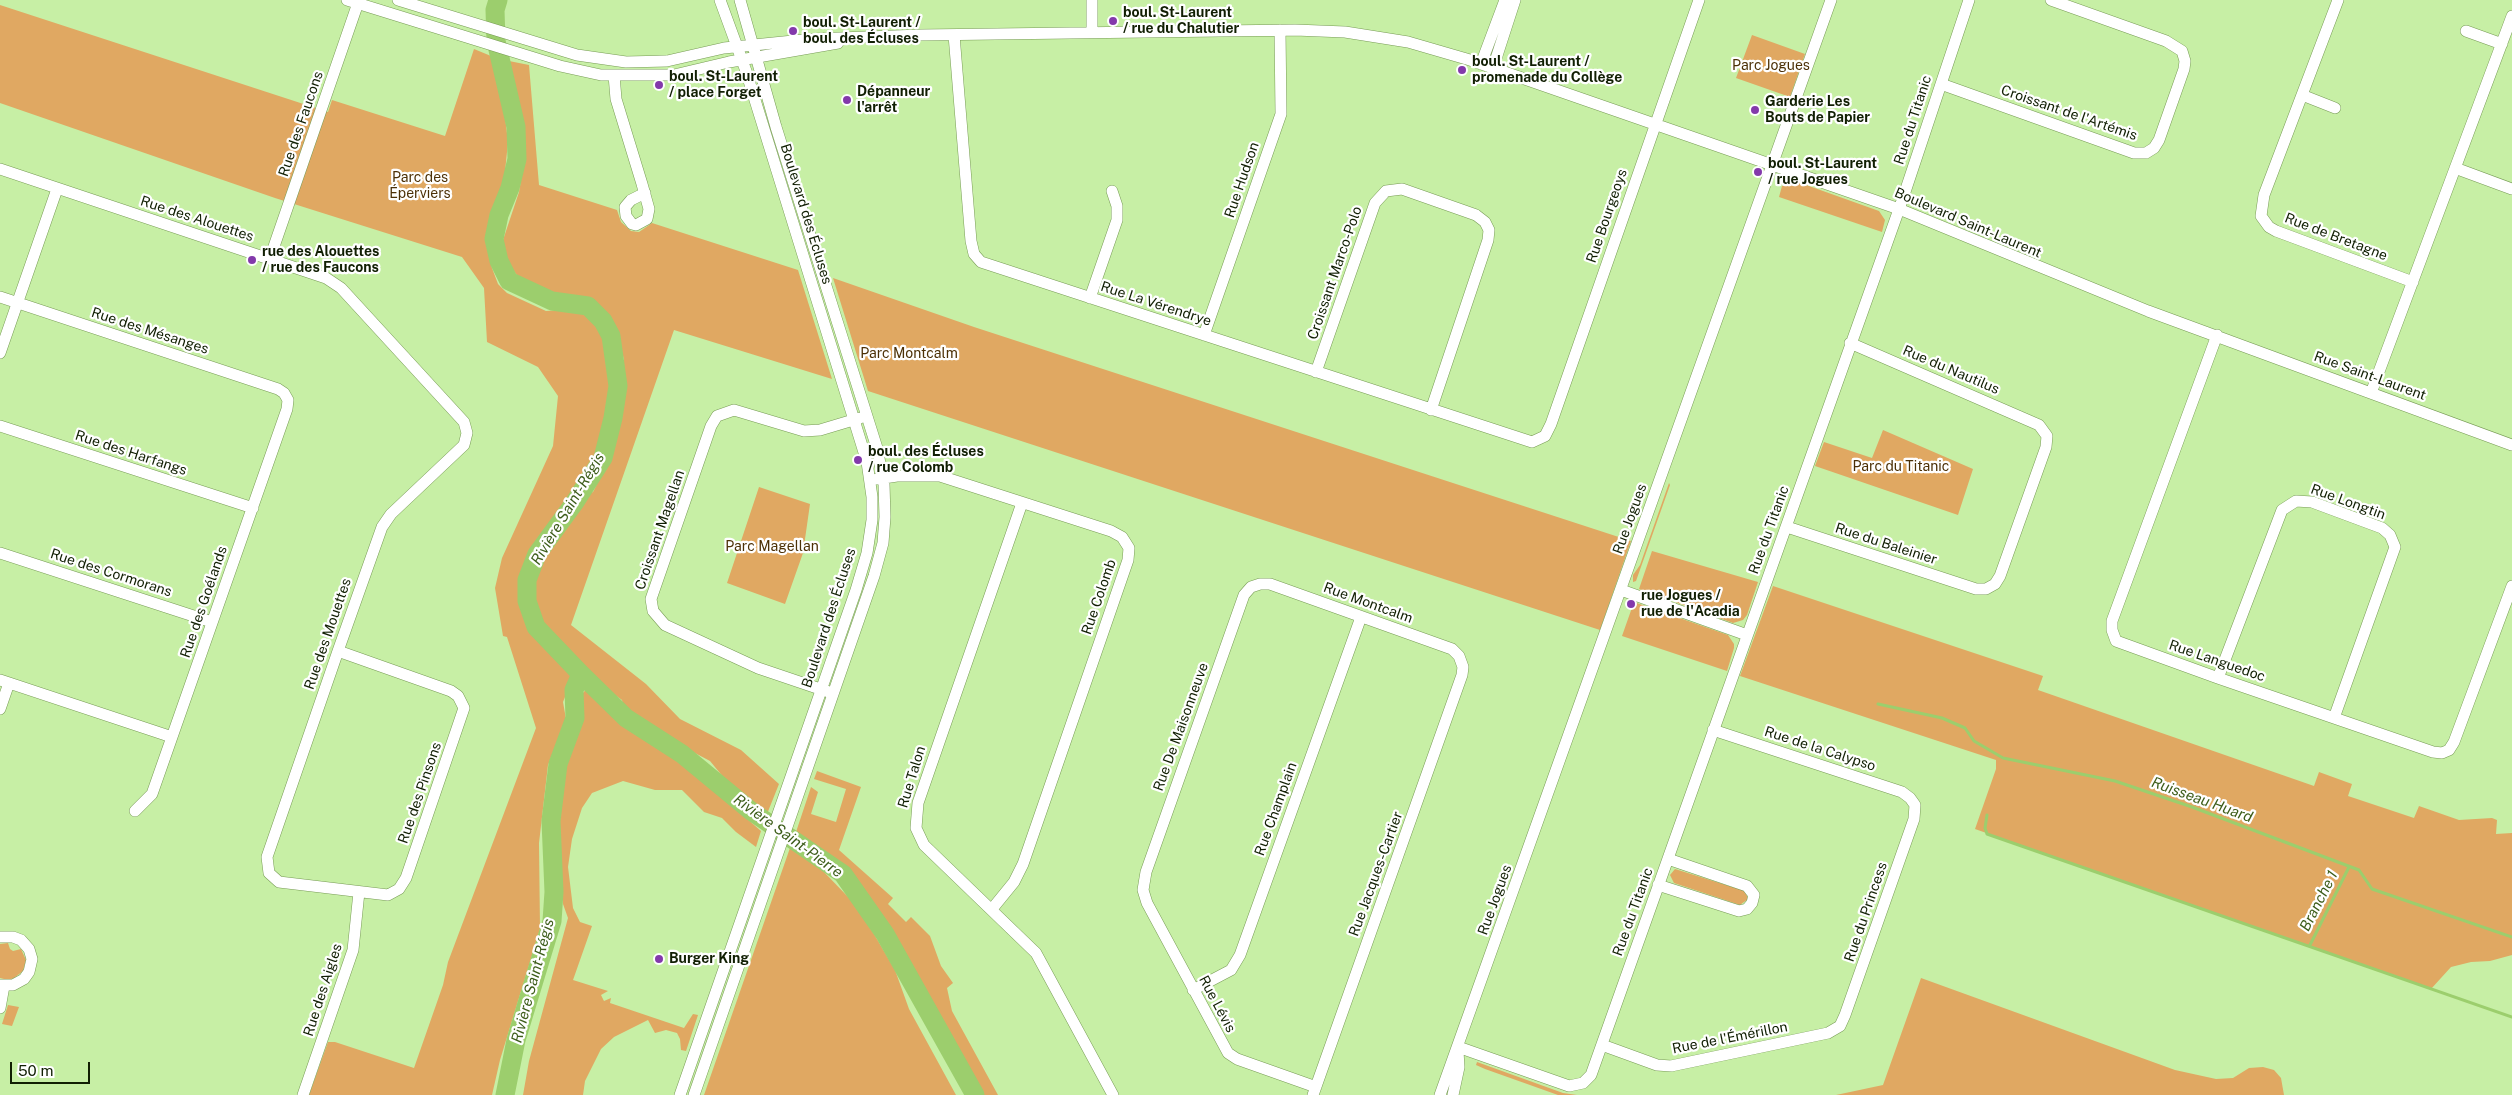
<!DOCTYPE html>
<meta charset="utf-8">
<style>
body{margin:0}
#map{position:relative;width:2512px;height:1095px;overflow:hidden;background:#c7efa5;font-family:"Public Sans",sans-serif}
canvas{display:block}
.scale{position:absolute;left:10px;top:1062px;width:80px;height:22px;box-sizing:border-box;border:2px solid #111f03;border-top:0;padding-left:6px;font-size:15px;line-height:18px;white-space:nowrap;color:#111f03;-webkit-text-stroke:4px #fff;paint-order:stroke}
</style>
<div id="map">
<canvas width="2512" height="1095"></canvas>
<div class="scale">50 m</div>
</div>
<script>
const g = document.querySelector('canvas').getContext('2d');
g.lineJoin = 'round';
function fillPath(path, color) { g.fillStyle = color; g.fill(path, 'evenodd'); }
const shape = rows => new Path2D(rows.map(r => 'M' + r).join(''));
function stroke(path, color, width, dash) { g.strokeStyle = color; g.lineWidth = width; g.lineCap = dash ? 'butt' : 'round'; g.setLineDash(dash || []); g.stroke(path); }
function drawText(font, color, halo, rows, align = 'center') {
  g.font = font + ' "Public Sans",sans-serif'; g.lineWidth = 4.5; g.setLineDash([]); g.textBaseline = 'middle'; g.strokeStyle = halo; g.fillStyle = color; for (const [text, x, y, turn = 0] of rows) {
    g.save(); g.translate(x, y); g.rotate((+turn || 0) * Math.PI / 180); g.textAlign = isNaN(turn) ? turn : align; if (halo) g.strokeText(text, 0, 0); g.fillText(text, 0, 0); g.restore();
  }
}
const green = shape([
 [0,5,328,112,332,100,445,136,474,49,491,56,502,90,508,142,504,182,490,223,489,257,492,268,498,284,507,293,546,311,573,309,586,311,598,323,605,336,605,354,614,391,613,400,606,409,593,466,543,533,530,554,520,591,522,611,529,631,573,677,563,702,566,719,548,765,539,843,540,929,500,1060,492,1095,309,1095,328,1042,335,1042,414,1068,443,985,448,962,536,728,507,637,503,636,495,588,502,558,553,446,558,396,538,367,487,342,484,288,462,257,275,198,0,103],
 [1752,35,1805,54,1790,97,1736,78],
 [509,61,529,65,539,185,617,210,621,222,631,231,639,232,652,223,798,270,832,379,674,330,571,625,646,684,680,719,741,750,779,784,767,814,738,795,710,761,659,734,646,723,631,718,625,712,622,700,598,683,552,638,541,621,531,593,531,582,540,556,567,526,584,496,593,492,596,486,617,423,623,387,621,371,624,360,617,330,599,306,579,297,548,291,529,284,516,274,505,258,502,243,519,192,525,156,524,130],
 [1795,181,1879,211,1885,220,1882,232,1779,197,1782,186,1794,183],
 [833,278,974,327,1631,541,1600,630,868,391],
 [1883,430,1973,469,1958,515,1815,466,1824,442,1872,458],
 [1669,483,1670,485,1636,581,1633,582,1633,575,1640,565],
 [759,487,810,504,803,553,785,604,727,583],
 [1652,551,1758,582,1747,615,1743,620,1733,623,1639,589],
 [1773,586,2043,676,2038,690,2314,786,2319,772,2352,784,2348,796,2414,818,2419,806,2459,820,2492,818,2497,820,2496,834,2512,833,2512,955,2490,961,2471,962,2451,967,2431,989,1975,829,1996,769,1996,760,1740,676],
 [1634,602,1728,635,1734,644,1734,648,1727,671,1622,636],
 [589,686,632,728,670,751,761,831,756,847,736,832,722,818,704,812,682,790,655,790,623,781,592,793,582,808,572,839,568,867,573,908,580,922,592,926,573,980,608,991,601,995,604,1001,611,998,610,1003,684,1028,693,1014,698,1015,686,1051,681,1050,680,1039,677,1033,666,1030,655,1033,648,1020,614,1037,601,1049,585,1081,583,1095,523,1095,529,1061,568,918,563,904,559,823,560,787,580,724,583,693],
 [817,771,861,787,839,850,893,898,888,904,906,922,911,917,930,936,941,966,953,983,947,988,952,1011,998,1095,974,1095,963,1079,901,955,879,919,854,885,796,832,811,787,818,792,811,814,836,822,846,789,814,779],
 [791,845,824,872,851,900,874,934,895,970,909,1009,956,1095,704,1095],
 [1675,869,1745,891,1748,899,1740,905,1674,883,1670,875],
 [8,943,10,949,13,951,21,949,26,960,23,971,14,978,8,980,0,978,0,944],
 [1921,978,2175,1070,2216,1079,2233,1078,2249,1068,2263,1067,2274,1070,2281,1078,2284,1095,1836,1095,1883,1085],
 [8,1005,19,1007,12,1026,2,1024],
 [1477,1062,1563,1093,1577,1095,1558,1095,1485,1069,1476,1065]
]);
const stream = shape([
 [1878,704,1942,718,1965,728,1974,741,2003,758,2115,781,2192,807,2359,870,2372,889,2512,937],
 [1987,815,1985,828,1987,834,2512,1017],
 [2310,945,2349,867]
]);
const river = shape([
 [498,0,495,10,496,41,516,127,517,159,510,188,499,215,494,239,499,261,509,281,552,301,588,306,603,321,611,336,618,386,613,418,603,458,575,502,537,554,527,580,527,601,536,627,581,674,574,690,575,718,558,764,551,821,554,892,552,921,516,1040,505,1095],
 [581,674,626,718,682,754,751,811,843,874,885,934,975,1095]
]);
const minor = shape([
 [347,0,560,66,601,75,674,75,729,62,838,43],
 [398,0,577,55,626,62,667,61,724,48,813,39,921,35,1295,30,1345,32,1408,42,1470,60,1899,209,2148,311,2512,445],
 [1092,0,1092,32],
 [2338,0,2264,195,2261,216,2269,227,2276,231,2413,282],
 [2466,31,2502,44],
 [954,35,971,241,974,254,981,262,1532,442,1545,436,1551,424,1699,0],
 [1481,64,1505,0],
 [1493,68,1515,0],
 [614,75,616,99,642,184,649,209,647,219,636,225,632,224,626,216,625,207,631,200,645,193],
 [1941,84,2134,153,2146,153,2154,148,2159,140,2184,69,2185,61,2182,51,2166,41,2051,0],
 [2302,95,2335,108],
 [2455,168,2512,189],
 [0,169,326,278,341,288,464,422,467,433,464,445,391,514,382,527,338,651,267,857,269,873,279,882,388,895,399,889,406,878,464,708,458,696,451,691,338,651],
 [270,258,359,0],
 [0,297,278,389,284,393,288,400,287,409,152,794,135,811],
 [1090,298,1117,220,1117,206,1112,191],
 [1204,335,1281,114,1280,30],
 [2217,335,2112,621,2112,630,2116,641,2218,678,2433,752,2442,753,2449,750,2454,742,2512,586],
 [0,353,57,189],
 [1316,372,1375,203,1386,191,1402,189,1476,215,1485,222,1489,230,1488,240,1431,410],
 [2371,393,2512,16],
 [0,426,253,508],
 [877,479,897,476,940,476,1111,531,1122,537,1129,548,1128,560,1023,864,1014,882,992,909],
 [1022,503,918,803,916,828,924,845,1036,953,1113,1095],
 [1787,527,1976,589,1986,589,1995,584,2000,576,2046,447,2047,436,2039,425,1850,343],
 [0,553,212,622],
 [1621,590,1747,635],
 [2218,678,2282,510,2296,501,2312,502,2382,528,2390,535,2395,547,2334,718],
 [0,680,172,737],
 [829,692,758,668,665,625,653,611,651,599,711,426,717,416,734,410,804,431,820,430,860,418],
 [0,709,9,683],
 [1658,885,1739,911,1747,909,1752,903,1754,895,1747,886,1668,859],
 [0,937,13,937,21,940,29,949,32,959,29,972,24,979,13,985,0,985],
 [1193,990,1231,970,1240,955,1361,617],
 [0,1008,4,986],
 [1602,1045,1657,1065,1671,1066,1828,1033,1840,1026,1845,1015,1914,819,1915,805,1910,798,1902,792,1713,730],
 [1458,1047,1569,1086,1583,1083,1591,1075,1903,198,1969,0],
 [303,1095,353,950,359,892],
 [680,1095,856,590,867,553,872,520,872,497,867,462,746,71,720,0],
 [694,1095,874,576,883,543,885,517,884,484,877,448,776,127,740,0],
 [1313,1095,1462,675,1463,667,1459,656,1452,649,1270,584,1260,584,1251,587,1244,595,1146,872,1143,890,1147,903,1228,1053,1237,1059,1316,1087],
 [1440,1095,1831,0],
 [1453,1095,1459,1067,1458,1051]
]);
const markers = [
 [1113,21,5,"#8339ab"],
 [793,31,5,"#8339ab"],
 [1462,70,5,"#8339ab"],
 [659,85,5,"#8339ab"],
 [847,100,5,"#8339ab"],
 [1755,110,5,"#8339ab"],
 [1758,172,5,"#8339ab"],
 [252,260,5,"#8339ab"],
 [858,460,5,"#8339ab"],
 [1631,604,5,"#8339ab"],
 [659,959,5,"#8339ab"]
];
const poiNames = [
 ["boul. St-Laurent",1123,13],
 ["/ rue du Chalutier",1123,29],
 ["boul. St-Laurent /",803,23],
 ["boul. des Écluses",803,39],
 ["boul. St-Laurent /",1472,62],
 ["promenade du Collège",1472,78],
 ["boul. St-Laurent",669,77],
 ["/ place Forget",669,93],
 ["Dépanneur",857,92],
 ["l'arrêt",857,108],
 ["Garderie Les",1765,102],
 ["Bouts de Papier",1765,118],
 ["boul. St-Laurent",1768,164],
 ["/ rue Jogues",1768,180],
 ["rue des Alouettes",262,252],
 ["/ rue des Faucons",262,268],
 ["boul. des Écluses",868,452],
 ["/ rue Colomb",868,468],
 ["rue Jogues /",1641,596],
 ["rue de l'Acadia",1641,612],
 ["Burger King",669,959]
];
const parkNames = [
 ["Parc Jogues",1771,66],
 ["Parc des",420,178],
 ["Éperviers",420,194],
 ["Parc Montcalm",909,354],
 ["Parc du Titanic",1901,467],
 ["Parc Magellan",772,547]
];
const streetNames = [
 ["Croissant de l'Artémis",2069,113,19],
 ["Rue du Titanic",1913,120,-72],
 ["Rue des Faucons",301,124,-71],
 ["Rue Hudson",1242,180,-71],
 ["Boulevard des Écluses",806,214,73],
 ["Rue Bourgeoys",1607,216,-71],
 ["Rue des Alouettes",197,219,18],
 ["Boulevard Saint-Laurent",1968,223,23],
 ["Rue de Bretagne",2336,237,21],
 ["Croissant Marco-Polo",1335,273,-71],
 ["Rue La Vérendrye",1156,304,18],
 ["Rue des Mésanges",150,331,18],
 ["Rue du Nautilus",1951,370,23],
 ["Rue Saint-Laurent",2370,376,20],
 ["Rue des Harfangs",131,453,18],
 ["Rue Longtin",2348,502,20],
 ["Rue Jogues",1630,519,-70],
 ["Croissant Magellan",660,530,-71],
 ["Rue du Titanic",1769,530,-70],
 ["Rue du Baleinier",1886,544,18],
 ["Rue des Cormorans",111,573,18],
 ["Rue Colomb",1099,597,-71],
 ["Rue des Goélands",204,602,-71],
 ["Rue Montcalm",1368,603,20],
 ["Boulevard des Écluses",829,618,-72],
 ["Rue des Mouettes",328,634,-71],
 ["Rue Languedoc",2217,661,19],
 ["Rue De Maisonneuve",1181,727,-70],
 ["Rue de la Calypso",1820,749,18],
 ["Rue Talon",912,777,-73],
 ["Rue des Pinsons",420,793,-71],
 ["Rue Champlain",1276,809,-70],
 ["Rue Jacques-Cartier",1376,874,-70],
 ["Rue Jogues",1495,900,-70],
 ["Rue du Titanic",1633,912,-70],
 ["Rue du Princess",1866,912,-71],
 ["Rue des Aigles",323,990,-72],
 ["Rue Lévis",1217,1004,62],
 ["Rue de l'Émérillon",1730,1038,-11]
];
const waterNames = [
 ["Rivière Saint-Régis",568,509,-59],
 ["Ruisseau Huard",2202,800,20],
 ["Rivière Saint-Pierre",788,836,36],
 ["Branche 1",2319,901,-63],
 ["Rivière Saint-Régis",533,981,-75]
];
fillPath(green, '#e0a862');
stroke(stream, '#9cce6d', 3);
stroke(river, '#9cce6d', 19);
stroke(minor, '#789c56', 12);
stroke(minor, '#fff', 11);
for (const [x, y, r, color] of markers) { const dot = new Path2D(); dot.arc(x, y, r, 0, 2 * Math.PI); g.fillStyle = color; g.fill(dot); stroke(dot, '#fff', 2); }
drawText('bold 14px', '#111f03', '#fff', poiNames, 'left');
drawText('14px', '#4c3006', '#fff', parkNames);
drawText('14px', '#111f03', '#fff', streetNames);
drawText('italic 15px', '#3d5d1a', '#fff', waterNames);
</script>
